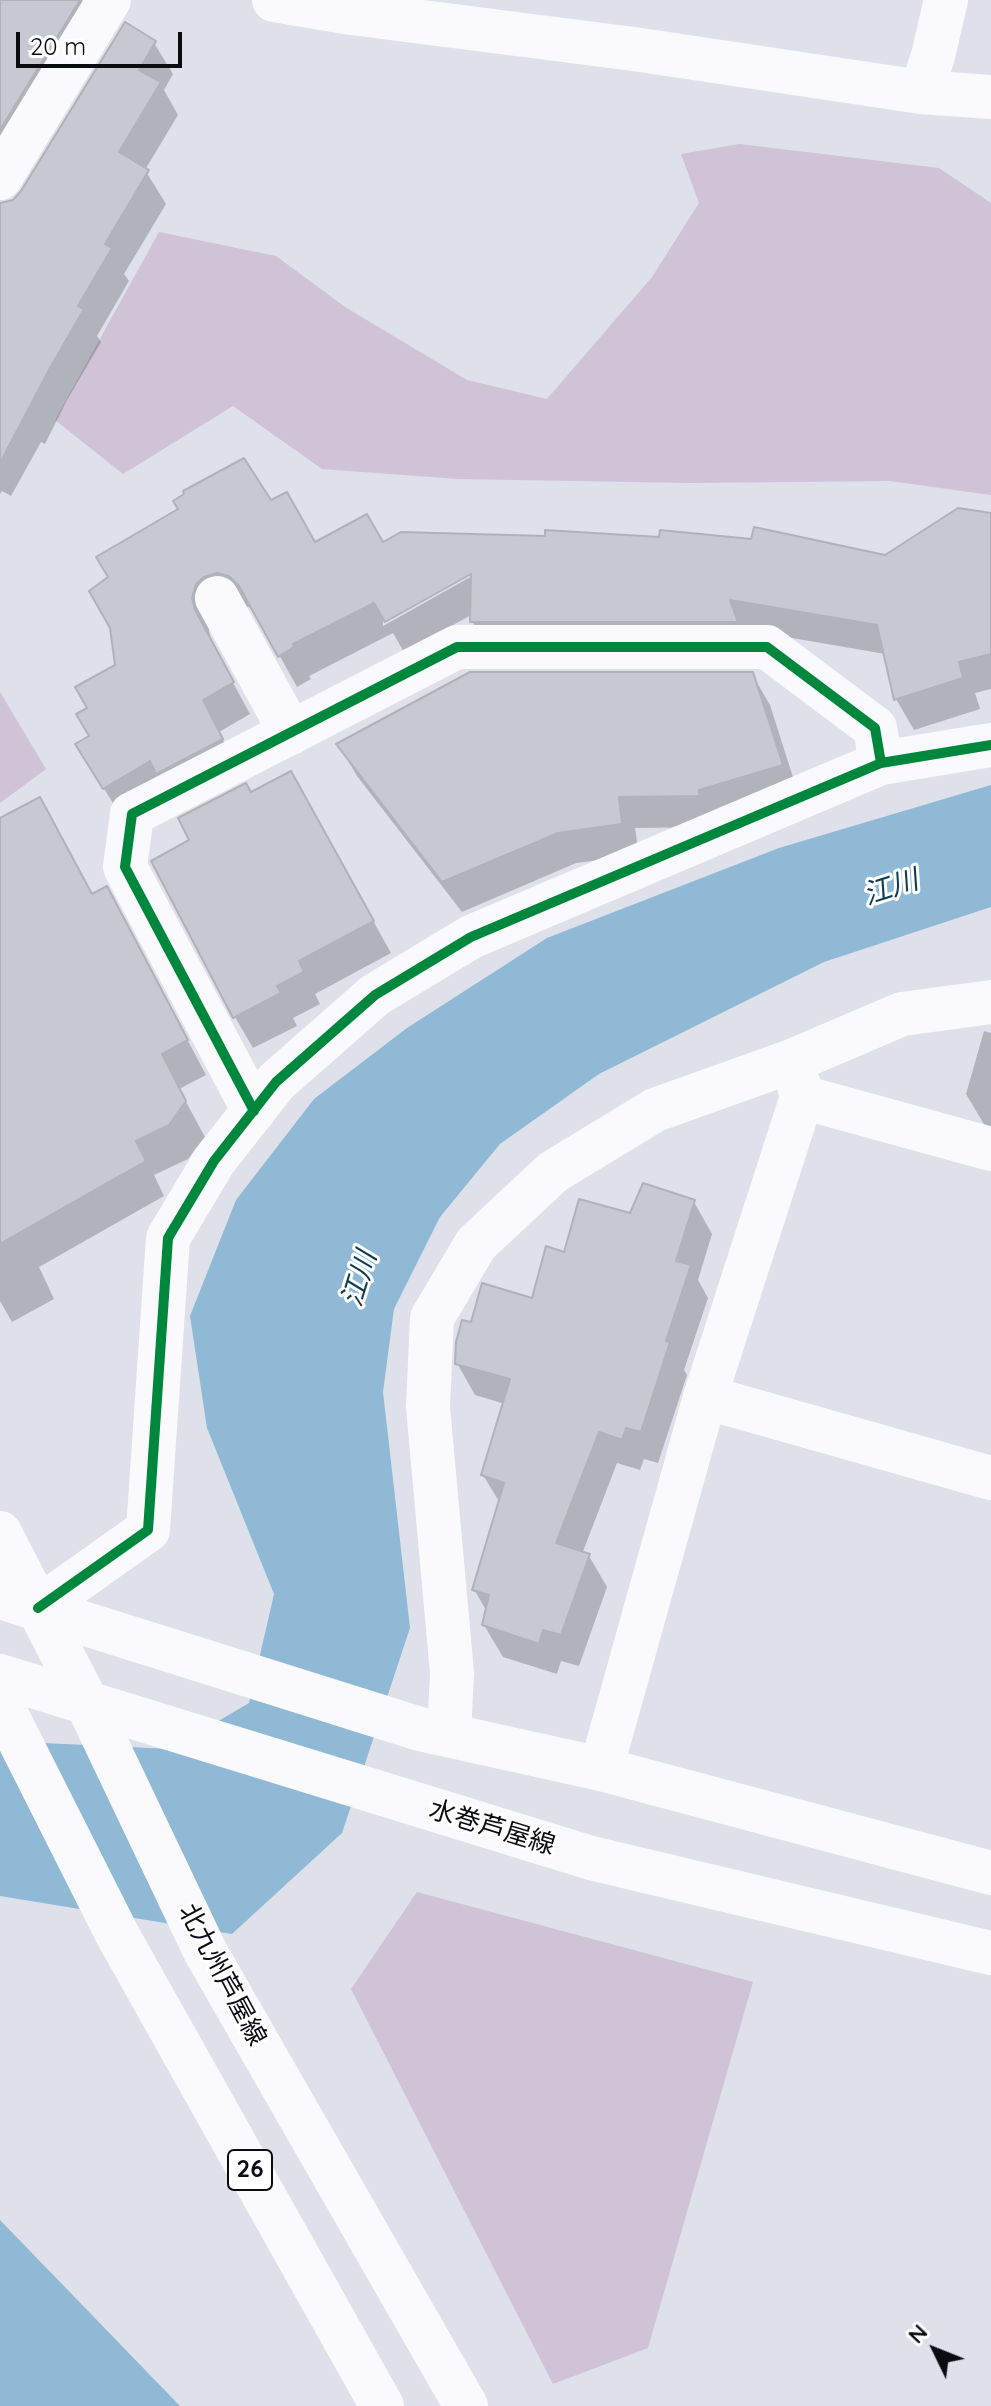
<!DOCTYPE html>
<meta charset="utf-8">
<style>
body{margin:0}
#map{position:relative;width:991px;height:2406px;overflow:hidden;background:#dee0ea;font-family:Quicksand,sans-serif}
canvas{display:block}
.north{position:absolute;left:895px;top:2310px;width:80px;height:80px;-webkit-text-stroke:6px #fff;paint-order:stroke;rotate:313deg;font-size:22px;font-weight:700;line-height:32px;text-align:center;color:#0b0c12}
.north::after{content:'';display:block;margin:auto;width:28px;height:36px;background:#0b0c12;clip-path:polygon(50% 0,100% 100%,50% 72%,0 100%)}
.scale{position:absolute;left:16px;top:32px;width:166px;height:36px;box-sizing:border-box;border:4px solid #0b0c12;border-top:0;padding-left:10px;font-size:24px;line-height:28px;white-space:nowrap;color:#0b0c12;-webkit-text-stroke:6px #fff;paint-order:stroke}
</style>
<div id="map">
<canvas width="991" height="2406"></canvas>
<div class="north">N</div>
<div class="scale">20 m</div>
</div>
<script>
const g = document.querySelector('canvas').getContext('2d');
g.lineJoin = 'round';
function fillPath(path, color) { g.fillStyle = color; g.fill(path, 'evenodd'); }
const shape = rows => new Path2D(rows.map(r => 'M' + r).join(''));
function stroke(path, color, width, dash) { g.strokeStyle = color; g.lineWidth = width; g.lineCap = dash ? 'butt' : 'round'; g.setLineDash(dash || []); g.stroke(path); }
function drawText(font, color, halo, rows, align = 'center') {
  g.font = font + ' Quicksand,"Noto Sans JP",sans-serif'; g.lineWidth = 6; g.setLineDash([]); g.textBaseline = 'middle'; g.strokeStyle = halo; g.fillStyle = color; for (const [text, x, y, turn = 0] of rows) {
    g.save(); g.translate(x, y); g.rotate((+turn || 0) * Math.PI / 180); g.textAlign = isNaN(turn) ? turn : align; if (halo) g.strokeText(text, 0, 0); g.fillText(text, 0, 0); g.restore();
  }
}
const green = shape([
 [739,144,939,168,991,203,991,495,890,481,690,483,458,479,322,469,233,406,123,474,55,420,159,232,276,256,345,307,467,380,547,399,652,277,699,203,681,154],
 [0,692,46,769,0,803],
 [417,1892,753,1982,648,2348,553,2384,351,1989]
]);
const water = shape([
 [991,785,991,907,824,962,599,1074,500,1144,440,1217,394,1309,383,1392,410,1628,342,1833,232,1934,0,1896,0,1741,171,1749,249,1703,274,1594,207,1428,190,1316,236,1200,314,1099,407,1028,547,938,779,848],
 [0,2220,180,2406,0,2406]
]);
const shadow = shape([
 [0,0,82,0,98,28,0,189],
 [154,43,173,74,164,90,178,115,145,170,166,204,124,274,129,281,97,336,101,342,67,400,45,444,41,442,11,496,2,491,0,494,0,213,7,225],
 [270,502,315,545,885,557,991,515,991,689,975,693,980,709,914,730,896,699,885,654,746,630,491,653,472,621,473,614,404,652,393,633,309,676,311,679,297,687,257,615,249,607,236,604,213,616,209,631,212,644,250,714,219,732,239,771,123,819,96,776,90,708,117,666],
 [479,567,481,571,383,626,383,621],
 [752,674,770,705,799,796,716,827,635,828,639,855,576,863,462,912,357,776,339,745],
 [250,795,309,805,391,953,315,994,320,1004,293,1018,297,1026,253,1048,235,1017,191,841],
 [0,821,125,922,206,1075,179,1089,205,1137,188,1159,154,1175,164,1196,39,1267,54,1299,12,1322,0,1301],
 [984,1031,991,1033,991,1128,985,1126,966,1094],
 [694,1202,712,1234,698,1280,708,1298,684,1370,687,1375,658,1463,644,1459,640,1470,617,1463,582,1554,589,1556,607,1587,579,1666,561,1661,557,1674,503,1657,484,1625,487,1612,474,1589,500,1503,483,1475,505,1404,475,1395,457,1363,472,1325,534,1300,566,1254,632,1216]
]);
const building = shape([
 [0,0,80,0,0,130,0,0],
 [125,22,156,41,139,70,161,82,119,152,149,170,105,244,112,248,78,306,84,309,50,368,0,463,0,203,13,200,21,191,125,22],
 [244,458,271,500,287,492,315,542,367,514,383,542,401,532,545,536,545,530,659,537,660,530,751,539,754,527,885,555,958,508,991,513,991,654,959,662,963,678,894,700,877,625,730,600,738,622,470,622,471,574,385,622,374,603,293,644,294,647,278,657,239,586,229,576,217,573,204,577,196,584,192,598,195,610,234,682,203,700,223,739,156,774,150,761,103,789,75,744,89,736,76,714,87,708,75,687,115,665,110,628,89,591,108,577,96,557,178,509,173,501,184,494,183,491,244,458],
 [753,672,783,765,699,790,699,796,619,797,622,824,558,833,442,882,336,744,470,672,753,672],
 [291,771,374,921,299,961,304,972,277,986,281,993,233,1018,151,861,189,840,178,818,246,783,251,792,291,771],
 [40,797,92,894,107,886,188,1040,162,1054,186,1101,169,1125,136,1141,146,1161,0,1244,0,818,40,797],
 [643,1183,695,1200,676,1261,691,1265,666,1341,670,1342,641,1432,626,1428,622,1440,599,1432,556,1543,590,1554,561,1635,543,1630,539,1644,482,1625,489,1595,472,1590,504,1483,481,1475,510,1379,455,1364,456,1342,462,1320,471,1322,482,1283,532,1298,546,1246,564,1252,579,1199,630,1213,643,1183]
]);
const minor = shape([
 [274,0,351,13,634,49,921,92,991,97],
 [921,92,933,56,946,0],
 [0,178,109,0],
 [217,598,291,733],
 [802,1097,991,1149],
 [254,1111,125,867,132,814,457,647,767,647,875,728,881,763],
 [705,1397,991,1478],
 [38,1608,148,1530,168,1238,214,1161,276,1082,375,995,471,937,881,763,991,745],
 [449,1735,452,1673,428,1407,432,1318,476,1244,553,1172,655,1110,792,1061,902,1014,991,1002],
 [601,1769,705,1397,802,1097,792,1061]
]);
const major = shape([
 [0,1533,86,1701,205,1951,466,2406],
 [0,1597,420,1729,601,1769,991,1873],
 [0,1676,591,1858,991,1953],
 [0,1702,117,1934,382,2406]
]);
const cycleway = shape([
 [254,1111,125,867,132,814,457,647,767,647,875,728,881,763],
 [38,1608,148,1530,168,1238,214,1161,276,1082,375,995,471,937,881,763,991,745]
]);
const shields = [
 [250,2170,44]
];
const shieldNames = [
 ["26",250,2170]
];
const streetNames = [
 ["水巻芦屋線",492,1828,17],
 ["北九州芦屋線",222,1975,62]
];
const waterNames = [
 ["江川",891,888,-18],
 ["江川",360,1279,-73]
];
fillPath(green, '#d0c2d7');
fillPath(water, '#90b9d5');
fillPath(shadow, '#0003');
fillPath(building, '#c6c9d1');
stroke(building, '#afb2b9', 2);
stroke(minor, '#fafafc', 44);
stroke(major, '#fafafc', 44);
stroke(cycleway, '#00873e', 10);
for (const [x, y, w] of shields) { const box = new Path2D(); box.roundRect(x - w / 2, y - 20, w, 40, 6); g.fillStyle = '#fff'; g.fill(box); stroke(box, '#0b0c12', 2); }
drawText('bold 24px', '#0b0c12', null, shieldNames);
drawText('26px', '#0b0c12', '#fff', streetNames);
drawText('italic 28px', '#0d3c55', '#fff', waterNames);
</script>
